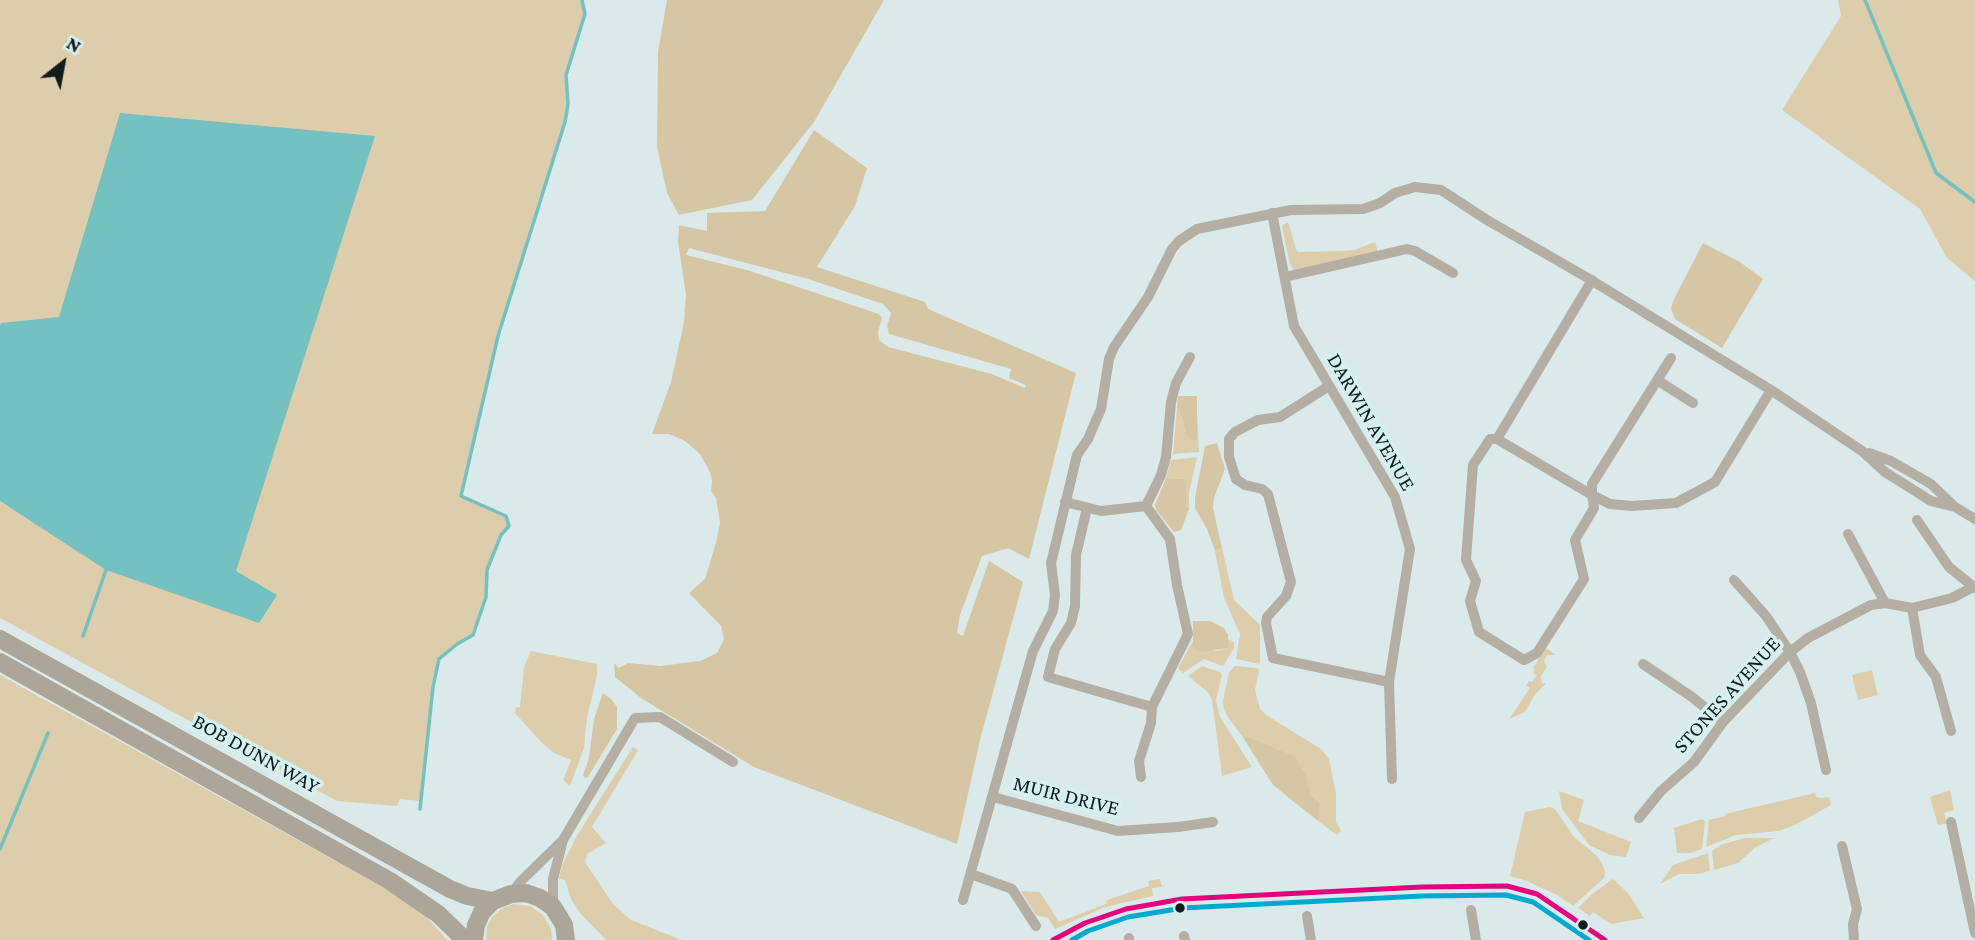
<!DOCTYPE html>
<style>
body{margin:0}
#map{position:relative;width:1975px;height:940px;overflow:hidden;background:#daeaea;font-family:"Crimson Pro",serif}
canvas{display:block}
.north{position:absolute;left:28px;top:28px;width:70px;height:70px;-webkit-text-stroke:5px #d4f0f0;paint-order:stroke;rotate:31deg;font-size:19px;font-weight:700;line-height:28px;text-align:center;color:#111c1c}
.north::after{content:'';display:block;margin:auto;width:24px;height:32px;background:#111c1c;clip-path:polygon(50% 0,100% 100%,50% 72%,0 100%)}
</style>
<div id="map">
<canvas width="1975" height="940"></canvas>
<div class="north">N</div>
</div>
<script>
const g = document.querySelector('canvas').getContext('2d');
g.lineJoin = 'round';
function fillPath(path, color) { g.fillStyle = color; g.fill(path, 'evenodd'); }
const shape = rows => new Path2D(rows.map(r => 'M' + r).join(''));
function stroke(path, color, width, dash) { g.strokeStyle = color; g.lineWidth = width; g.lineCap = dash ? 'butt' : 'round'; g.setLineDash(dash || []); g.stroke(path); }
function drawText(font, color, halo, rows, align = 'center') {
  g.font = font + ' "Crimson Pro",serif'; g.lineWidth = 7; g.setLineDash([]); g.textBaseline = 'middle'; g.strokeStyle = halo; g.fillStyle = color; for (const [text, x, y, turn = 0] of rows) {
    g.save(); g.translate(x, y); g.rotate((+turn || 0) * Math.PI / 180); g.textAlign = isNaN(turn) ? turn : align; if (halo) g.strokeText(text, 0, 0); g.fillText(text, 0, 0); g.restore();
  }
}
const green = shape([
 [0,0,582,0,585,14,566,75,568,104,565,122,498,336,461,496,506,516,509,526,501,535,487,570,486,597,473,635,457,644,439,659,433,687,421,801,400,799,397,806,337,801,0,618],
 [1838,0,1975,0,1975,281,1947,258,1920,209,1782,110,1841,16],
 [1288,222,1297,252,1341,251,1354,250,1375,242,1378,252,1294,270,1290,264,1282,227,1284,224],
 [1177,408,1183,420,1185,433,1197,440,1197,414,1199,452,1173,454],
 [1197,457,1189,492,1189,509,1186,506,1186,486,1183,479,1166,478,1171,460],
 [1222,548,1234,600,1260,625,1260,664,1236,659,1240,634,1224,598,1215,551],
 [1194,639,1193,647,1218,651,1228,648,1228,639,1234,642,1234,648,1223,666,1204,659,1183,673,1178,668],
 [1546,648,1556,655,1547,655,1544,661,1547,667,1541,676,1542,683,1546,683,1534,696,1525,712,1509,719,1530,688,1526,685,1529,681,1532,682,1537,675,1533,673,1535,670,1533,668],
 [531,651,597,664,597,675,587,718,584,748,570,786,563,780,571,760,554,753,542,743,515,713,516,707,520,707,524,667],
 [1202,666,1220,672,1222,675,1216,700,1220,717,1252,767,1222,776,1212,700,1209,693,1188,676],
 [1235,666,1257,668,1259,670,1255,690,1260,709,1266,715,1321,749,1329,759,1336,793,1336,822,1341,831,1337,835,1318,821,1320,803,1311,794,1306,774,1295,756,1254,739,1242,736,1230,720,1224,710,1223,701,1229,672],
 [1872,670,1878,695,1858,700,1852,675],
 [0,675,404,899,424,914,447,940,0,940],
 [633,747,638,750,592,827,606,843,587,854,585,862,613,904,631,920,682,940,606,940,580,913,571,899,565,880,559,879,562,866,576,837],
 [1950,790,1954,810,1944,813,1947,823,1938,825,1930,797],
 [1559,791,1584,800,1578,821,1631,842,1626,857,1610,855,1589,845,1562,809],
 [1815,793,1816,797,1821,798,1829,797,1831,805,1795,825,1779,831,1736,835,1706,847,1709,820,1725,816,1725,814],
 [1550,807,1555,809,1574,837,1596,855,1602,863,1605,872,1604,878,1573,906,1557,895,1527,881,1510,876,1525,812],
 [1702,819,1705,821,1702,849,1690,853,1677,853,1674,828],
 [1744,838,1774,838,1756,847,1738,863,1714,870,1712,851,1721,845],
 [1708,853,1710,871,1697,874,1679,874,1660,884,1673,865],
 [1160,879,1162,887,1152,888,1153,896,1105,907,1055,929,1048,918,1036,915,1021,891,1040,892,1059,922,1106,904,1107,900,1149,886,1148,881],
 [1613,879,1628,893,1644,918,1611,924,1593,912,1590,916,1578,908,1592,894],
 [514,904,530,906,543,915,551,929,552,940,486,940,487,927,492,917,504,907]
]);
const forest = shape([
 [667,0,884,0,814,122,752,200,679,215,667,193,657,147,658,52],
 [814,130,867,168,855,206,817,267,925,302,928,309,1076,373,1029,559,1008,548,982,556,960,615,957,633,963,636,989,561,1023,582,980,740,957,844,754,767,641,698,615,677,614,663,619,668,628,663,660,666,700,661,717,653,724,639,721,626,689,593,705,579,716,543,720,523,716,498,711,491,712,480,710,472,700,454,685,441,669,434,652,434,671,382,684,322,686,295,678,242,679,225,707,231,707,213,765,211],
 [689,248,808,279,883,304,891,313,887,326,889,334,1011,369,1009,378,1026,385,1025,388,992,374,888,347,879,340,878,332,882,318,879,314,747,270,686,255],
 [1703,243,1740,262,1763,279,1722,348,1675,319,1671,309,1673,301],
 [1178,396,1197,396,1197,440,1191,440,1185,433,1183,420,1177,408],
 [1217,443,1225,469,1214,498,1213,508,1222,548,1215,551,1207,529,1195,508,1195,498,1205,446],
 [1166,478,1183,479,1186,485,1186,506,1189,509,1181,530,1174,532,1156,510,1155,505],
 [1193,621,1210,621,1224,628,1228,635,1228,648,1200,652,1193,647],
 [603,693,612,700,617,707,617,729,588,777,585,778,583,775,589,758,594,719],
 [1242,736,1254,739,1295,756,1306,774,1311,794,1320,803,1318,821,1273,785]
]);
const water = shape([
 [120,113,375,136,236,571,277,595,259,623,106,570,0,501,0,325,1,323,59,317]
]);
const stream = shape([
 [1865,0,1936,173,1975,202],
 [83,636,106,570],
 [420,809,433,687,439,659,457,644,473,635,486,597,487,570,501,535,509,526,506,516,461,496,498,336,565,122,568,104,566,75,585,14,582,0],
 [0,849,48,733]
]);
const minor = shape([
 [1272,213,1294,326,1395,497,1410,549,1389,682,1392,779],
 [1285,277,1407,249,1415,251,1453,273],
 [1671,358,1592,484,1592,495,1610,504,1632,506,1676,503,1715,482,1771,390],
 [1657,380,1693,403],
 [1329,386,1280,417,1258,420,1235,432,1229,439,1229,457,1236,479,1245,485,1262,489,1268,494,1291,582,1286,596,1267,617,1266,623,1273,658,1389,682],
 [1490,439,1497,439,1592,495,1594,508,1575,540,1584,579,1537,653,1524,660,1479,632,1470,601,1476,581,1466,560,1473,465,1490,439],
 [1497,439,1592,280],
 [1869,453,1891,461,1931,484,1955,507,1975,519],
 [1065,502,1101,511,1146,506,1161,475,1166,457,1171,402,1176,383,1190,357],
 [1087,508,1076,555,1075,606,1071,623,1055,649,1048,677,1152,707],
 [1917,520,1949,567,1975,588],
 [1848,534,1885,603],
 [1734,580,1766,616,1790,652,1800,672,1811,703,1826,770],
 [1912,608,1920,655,1936,677,1951,731],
 [1643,664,1692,697,1723,722],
 [1141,777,1139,761,1151,723,1152,707,1188,634,1177,585,1170,539,1146,506],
 [993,797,1118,831,1178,827,1213,822],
 [1639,818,1661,791,1694,762,1723,722,1790,652,1808,638,1871,605,1885,603,1912,608,1952,598,1975,586],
 [1951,822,1975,933],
 [1842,846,1857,909,1853,924,1854,940],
 [971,874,1012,889,1036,926],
 [511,894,521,881,563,840],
 [963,900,1033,651,1053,611,1055,595,1051,563,1053,555,1077,455,1088,439,1101,409,1109,359,1114,347,1148,297,1172,249,1179,241,1197,229,1291,210,1363,209,1380,203,1395,193,1415,187,1441,190,1487,220,1586,277,1771,390,1862,451,1885,472,1931,501,1955,507],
 [553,907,553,879,563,840,635,718,660,717,733,762],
 [1471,910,1476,940],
 [1307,916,1311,940],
 [1184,936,1185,940],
 [1129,938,1129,940]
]);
const primary = shape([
 [0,639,450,889,467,896,493,901],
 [0,662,390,881,438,914,465,940],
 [474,940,476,925,482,912,493,901,511,894,526,893,540,898,553,907,564,925,566,940]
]);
const bus1 = shape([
 [1053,940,1085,923,1126,909,1182,899,1422,887,1507,886,1537,894,1605,940]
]);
const bus2 = shape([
 [1072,940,1088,931,1128,917,1183,908,1422,896,1506,895,1533,902,1589,940]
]);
const markers = [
 [1180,908,6,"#111c1c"],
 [1583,925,6,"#111c1c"]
];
const streetNames = [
 ["DARWIN AVENUE",1371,422,60],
 ["STONES AVENUE",1727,695,-48],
 ["BOB DUNN WAY",256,754,29],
 ["MUIR DRIVE",1066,796,14]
];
fillPath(green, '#ddcdab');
fillPath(forest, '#d7c6a4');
fillPath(water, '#73c1c1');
stroke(stream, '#73c1c1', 3.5);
stroke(minor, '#b5aea2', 10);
stroke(primary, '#aba698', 18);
stroke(bus1, '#e5007d', 5);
stroke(bus2, '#00a9ce', 5);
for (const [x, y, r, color] of markers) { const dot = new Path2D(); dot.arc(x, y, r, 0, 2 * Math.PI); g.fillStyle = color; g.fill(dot); stroke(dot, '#d4f0f0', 2.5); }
drawText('21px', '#111c1c', '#d4f0f0', streetNames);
</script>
